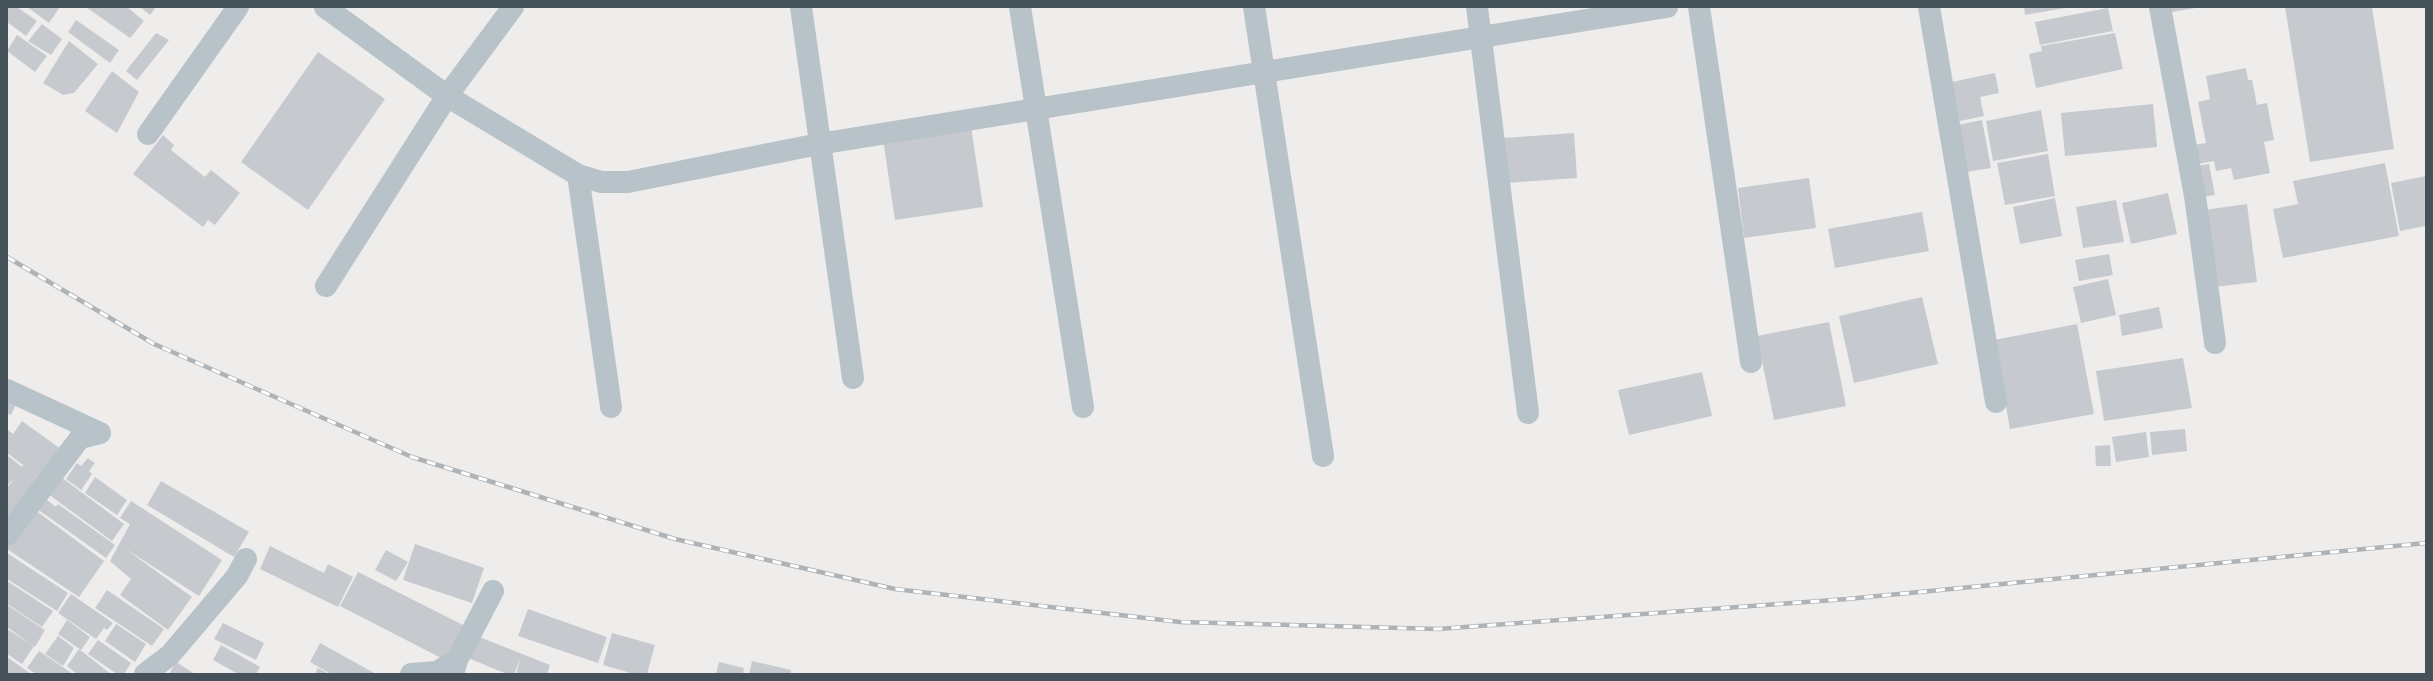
<!DOCTYPE html>
<style>
body{margin:0}
#map{position:relative;width:2433px;height:681px;overflow:hidden;background:#efecec;font-family:Jost,sans-serif}
canvas{display:block}
.frame{position:absolute;inset:0;border:8px solid #455259;pointer-events:none}
</style>
<div id="map">
<canvas width="2433" height="681"></canvas>
<div class="frame"></div>
</div>
<script>
const g = document.querySelector('canvas').getContext('2d');
g.lineJoin = 'round';
function fillPath(path, color) { g.fillStyle = color; g.fill(path, 'evenodd'); }
const shape = rows => new Path2D(rows.map(r => 'M' + r).join(''));
function stroke(path, color, width, dash) { g.strokeStyle = color; g.lineWidth = width; g.lineCap = dash ? 'butt' : 'round'; g.setLineDash(dash || []); g.stroke(path); }
const building = shape([
 [7,7,17,7,37,21,26,36,7,22],
 [27,7,60,7,49,23],
 [86,7,127,7,144,21,130,38],
 [140,7,156,7,150,15],
 [2024,7,2065,7,2065,8,2025,15],
 [2166,7,2195,7,2195,8,2167,13],
 [2285,7,2372,7,2394,149,2310,162],
 [2108,8,2113,31,2040,45,2035,22],
 [76,20,119,50,110,63,68,32],
 [42,24,62,39,51,55,28,41],
 [156,33,169,40,137,80,126,71],
 [2115,33,2123,69,2036,88,2029,54,2042,51,2041,46],
 [17,35,47,56,35,72,7,51],
 [69,41,98,64,74,93,63,95,43,83],
 [318,52,385,99,308,210,241,162],
 [2246,68,2248,80,2252,80,2257,105,2267,103,2274,140,2264,142,2270,173,2234,180,2231,168,2216,171,2214,161,2197,164,2193,145,2206,143,2198,102,2210,99,2206,76],
 [112,71,139,92,117,133,85,111],
 [1995,73,1999,93,1980,97,1984,116,1955,122,1947,83],
 [2153,104,2157,147,2065,156,2061,113],
 [2041,110,2048,151,1993,161,1986,121],
 [1982,120,1991,168,1966,172,1957,125],
 [971,126,983,207,895,220,883,139],
 [1574,133,1577,178,1506,183,1503,138],
 [163,135,174,145,171,150,205,177,211,170,240,193,215,225,208,220,203,227,133,174],
 [2048,154,2055,196,2005,205,1997,163],
 [2385,163,2399,236,2283,258,2273,209,2298,204,2293,181],
 [2209,164,2215,195,2197,198,2191,167],
 [2426,176,2426,226,2400,231,2391,183],
 [1809,178,1816,228,1744,238,1738,188],
 [2168,193,2177,234,2131,244,2122,203],
 [2055,198,2062,236,2020,244,2013,207],
 [2116,200,2124,242,2083,248,2076,207],
 [2247,204,2257,282,2214,287,2204,210],
 [1922,212,1929,251,1835,268,1828,229],
 [2109,254,2113,275,2079,281,2075,260],
 [2108,279,2116,315,2081,323,2073,287],
 [1922,297,1938,364,1854,383,1839,316],
 [2159,307,2163,328,2122,336,2119,315],
 [1829,322,1846,406,1774,420,1757,336],
 [2077,324,2094,414,2010,429,1994,340],
 [2183,358,2192,408,2104,421,2096,371],
 [1702,372,1712,416,1629,435,1618,390],
 [7,401,17,402,11,415,7,414],
 [22,421,65,452,7,531,7,488,15,477,7,486,7,455,22,467,23,465,7,453,7,429,13,434],
 [2185,429,2187,451,2152,455,2150,432],
 [2146,432,2149,457,2116,462,2112,437],
 [2110,445,2111,466,2096,466,2095,446],
 [88,458,95,463,89,471,92,474,81,490,66,479,77,463,81,466],
 [57,474,124,524,112,541,44,491],
 [95,477,127,500,117,515,85,493],
 [161,481,249,532,234,557,147,505],
 [47,500,56,507,58,504,115,545,106,558,33,506],
 [131,501,222,560,199,596,124,548,192,597,168,630,120,595,131,579,110,561,130,524,120,518],
 [31,507,104,561,79,597,7,549,7,540],
 [415,544,484,568,472,603,403,580],
 [270,546,324,573,328,564,353,577,338,607,260,569],
 [386,550,408,562,396,581,375,570],
 [7,553,68,593,57,611,7,579],
 [358,572,465,626,447,661,340,606],
 [7,581,53,611,42,627,7,604],
 [107,590,164,629,152,646,95,608],
 [71,594,113,623,107,630,104,628,96,639,58,613],
 [7,605,45,630,35,647,7,627],
 [528,609,607,637,598,663,518,636],
 [67,620,90,637,81,650,58,634],
 [223,623,264,643,256,660,214,639],
 [116,624,146,644,135,662,105,641],
 [7,629,34,646,22,664,7,654],
 [612,633,655,645,647,674,634,674,603,665],
 [58,636,74,648,63,666,45,654],
 [477,636,550,665,547,674,516,674,521,657,514,674,507,674,468,658],
 [98,640,131,663,124,674,117,674,88,654],
 [320,643,376,674,331,674,310,662],
 [221,645,260,667,256,674,238,674,213,660],
 [79,649,111,674,77,674,67,666],
 [39,651,73,674,36,674,27,668],
 [7,657,31,674,7,674],
 [752,661,791,670,791,674,749,674],
 [176,662,195,674,169,674],
 [719,662,744,668,743,674,716,674],
 [318,668,329,674,315,674]
]);
const minor = shape([
 [325,7,447,96,578,175,601,182,628,182,819,144,1667,7],
 [801,7,853,378],
 [1020,7,1083,407],
 [1254,7,1323,456],
 [1477,7,1528,413],
 [1699,7,1751,362],
 [1929,7,1996,402],
 [2160,7,2195,196,2215,343],
 [148,134,238,7],
 [578,175,611,407],
 [326,286,447,96,513,7],
 [7,390,100,433],
 [7,535,80,438,100,433],
 [145,674,170,655,237,576,246,559],
 [411,674,437,672,457,660],
 [453,674,457,660,493,591]
]);
const rail = shape([
 [7,257,154,344,412,457,675,539,895,589,1180,622,1438,629,1847,599,2426,543]
]);
fillPath(building, '#c6cacf');
stroke(minor, '#b7c3c9', 22);
stroke(rail, '#aeb3b7', 4.5);
stroke(rail, '#fff', 3, [9]);
</script>
